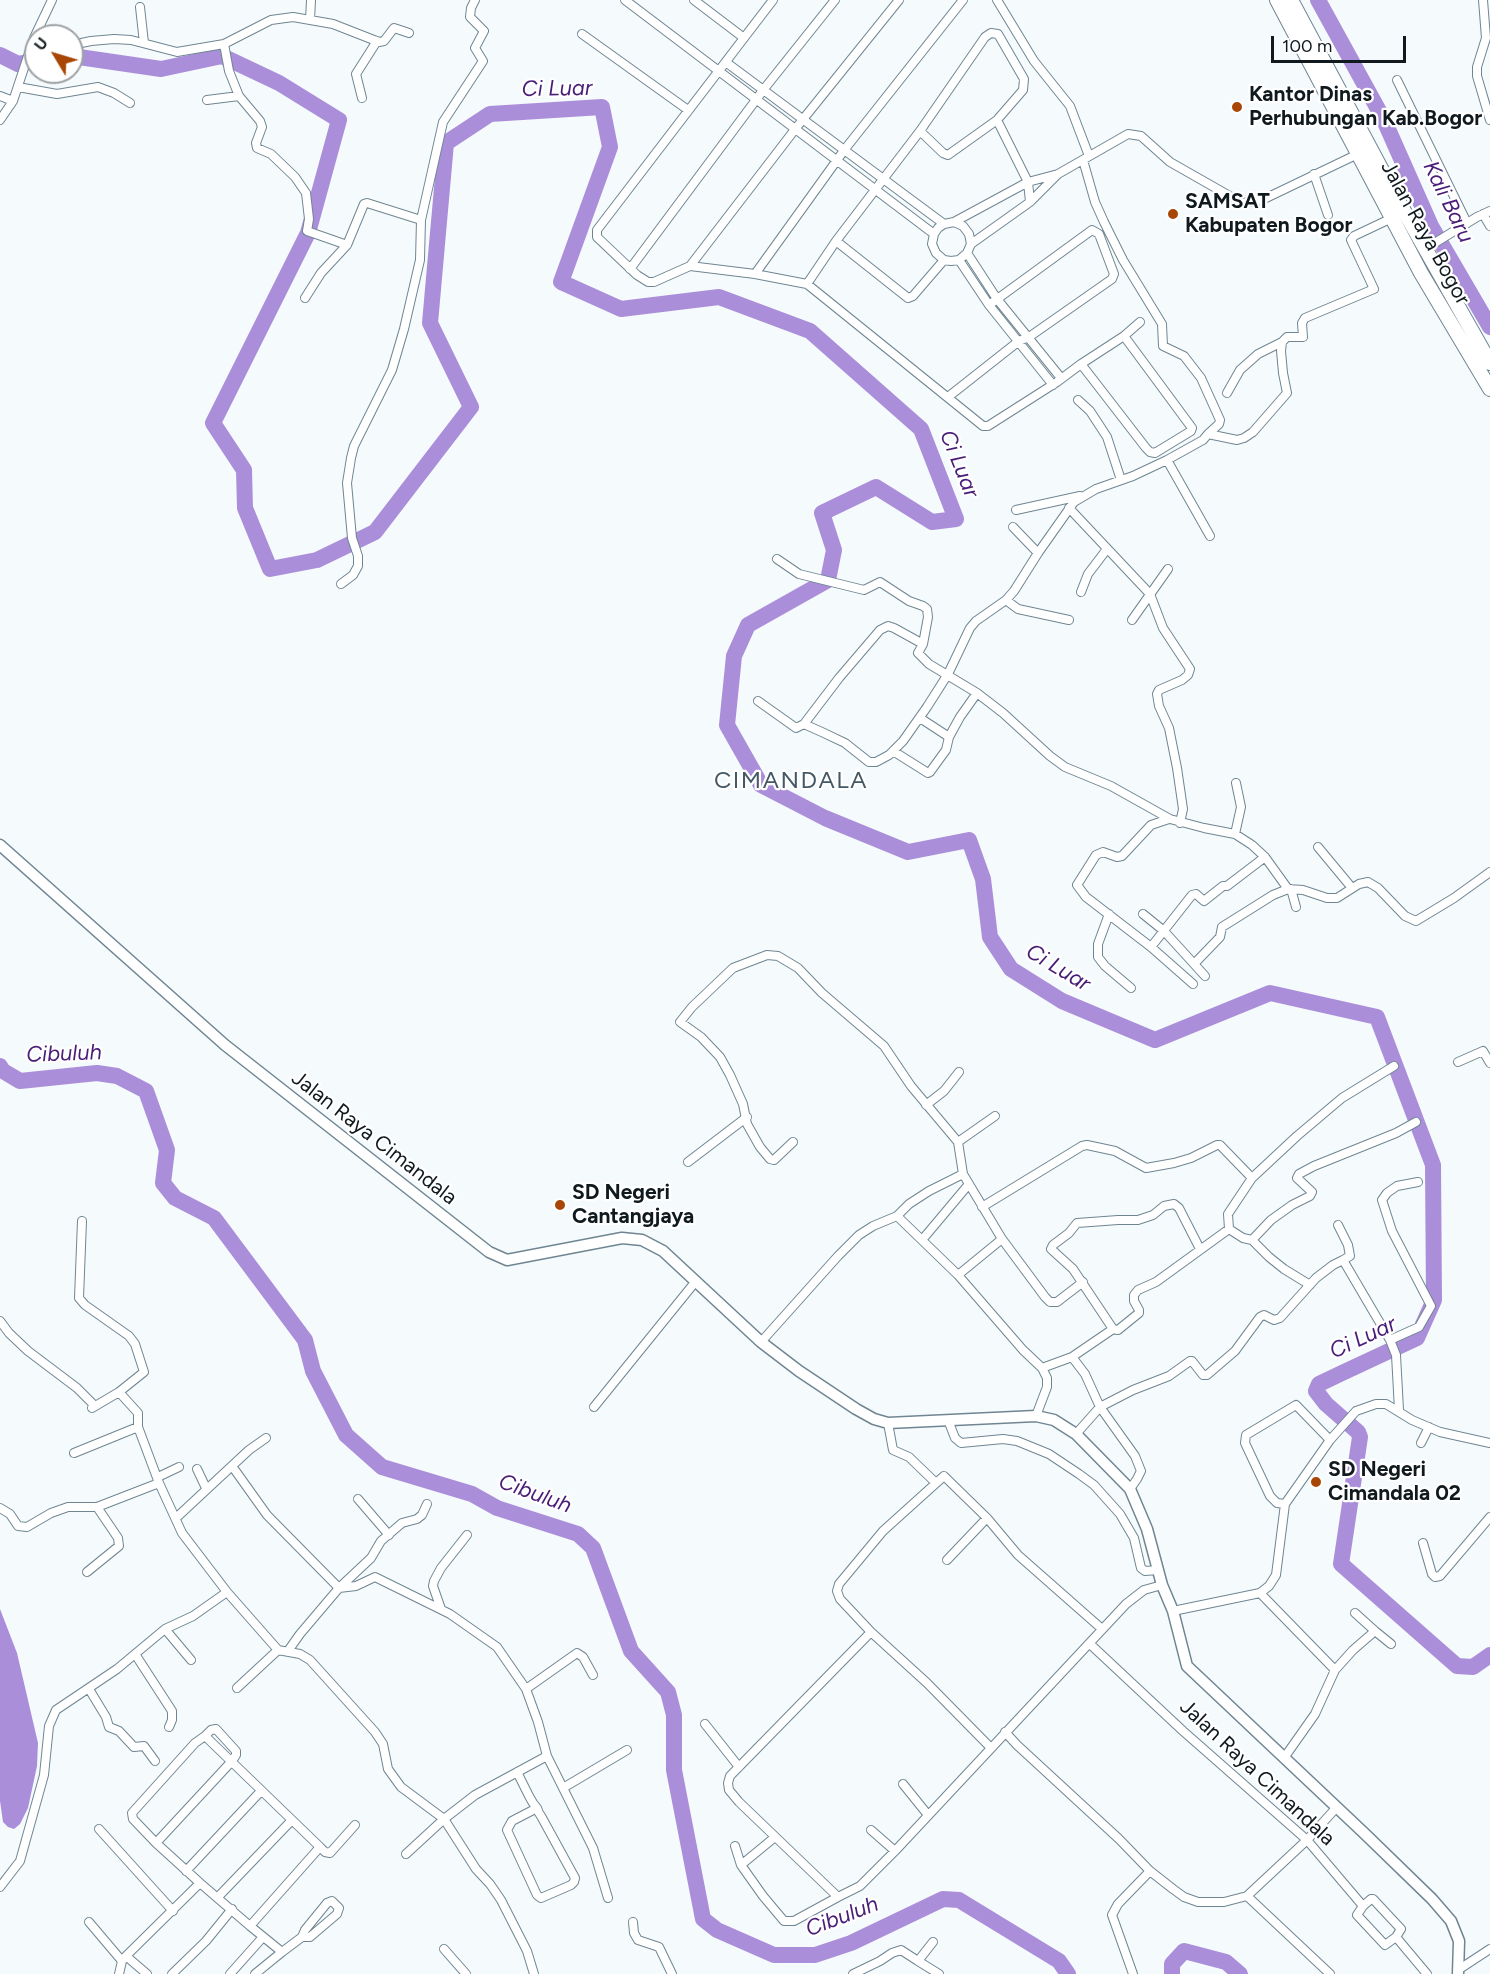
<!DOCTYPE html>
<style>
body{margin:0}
#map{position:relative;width:1490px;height:1974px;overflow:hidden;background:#f5fafd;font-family:Figtree,sans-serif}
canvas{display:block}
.north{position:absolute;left:24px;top:24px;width:60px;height:60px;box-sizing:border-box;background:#fff;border:2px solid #9fa3a5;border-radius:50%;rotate:308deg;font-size:16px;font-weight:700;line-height:24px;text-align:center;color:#10191e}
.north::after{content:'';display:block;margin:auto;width:21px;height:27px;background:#a84606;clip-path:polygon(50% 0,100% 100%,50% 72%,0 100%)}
.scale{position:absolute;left:1271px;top:36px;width:135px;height:27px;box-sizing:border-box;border:3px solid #10191e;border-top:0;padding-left:8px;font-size:18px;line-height:21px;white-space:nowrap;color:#10191e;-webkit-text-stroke:4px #fff;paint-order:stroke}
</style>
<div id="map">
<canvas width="1490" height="1974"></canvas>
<div class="north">U</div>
<div class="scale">100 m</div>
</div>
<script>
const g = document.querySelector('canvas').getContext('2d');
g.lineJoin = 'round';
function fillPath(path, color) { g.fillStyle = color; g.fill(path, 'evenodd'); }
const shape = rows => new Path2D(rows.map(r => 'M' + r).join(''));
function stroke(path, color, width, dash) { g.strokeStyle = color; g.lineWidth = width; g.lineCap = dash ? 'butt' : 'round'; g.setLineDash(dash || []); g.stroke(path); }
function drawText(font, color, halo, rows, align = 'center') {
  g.font = font + ' Figtree,sans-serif'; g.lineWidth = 4.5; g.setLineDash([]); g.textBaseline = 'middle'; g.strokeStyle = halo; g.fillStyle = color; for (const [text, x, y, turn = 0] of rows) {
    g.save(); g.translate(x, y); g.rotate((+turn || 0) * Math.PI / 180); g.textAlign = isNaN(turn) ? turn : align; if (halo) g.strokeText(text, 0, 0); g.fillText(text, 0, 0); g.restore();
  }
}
const water = shape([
 [0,1609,17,1653,38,1743,37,1766,28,1808,20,1824,14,1829,8,1827,3,1822,0,1801]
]);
const river = shape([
 [1318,0,1384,120,1431,226,1490,327],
 [0,55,18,64,36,61],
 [72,56,161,69,222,56,279,83,339,120,308,233,213,423,244,470,245,508,270,569,317,560,375,532,471,407,430,323,446,143,490,114,602,107,610,147,561,282,621,309,719,297,810,331,921,429,956,519,932,522,876,487,822,513,834,550,828,580,748,625,734,656,727,725,761,785,825,818,908,852,969,840,983,879,990,937,1011,969,1062,1001,1155,1040,1270,993,1377,1017,1433,1165,1434,1300,1417,1338,1342,1373,1319,1384,1316,1391,1326,1404,1358,1432,1360,1437,1341,1564,1457,1666,1473,1667,1490,1655],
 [0,1066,3,1071,20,1081,97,1073,117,1076,146,1091,167,1150,163,1183,175,1198,214,1218,305,1340,313,1371,346,1435,382,1467,472,1494,497,1508,578,1534,593,1548,631,1651,668,1692,674,1715,674,1770,703,1919,717,1930,774,1955,815,1955,851,1943,943,1899,959,1900,1059,1961,1068,1974],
 [1172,1974,1172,1964,1184,1951,1226,1962,1240,1974]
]);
const minor = shape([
 [625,0,934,234],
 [694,0,744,38],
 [773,0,597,230,597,237,637,275,648,282,654,282,690,266,755,274,807,284,983,426,988,426,1057,382,1081,364,1146,448,1150,452,1155,453,1191,431,1192,428,1124,336],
 [997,0,1034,61,1070,106,1089,156],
 [1483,0,1486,38,1477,67,1477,76,1490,120],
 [140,7,144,43],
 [310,20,311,0],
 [582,34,688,110],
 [224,44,229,71,239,96,260,121,262,127,256,143,257,148,271,154,295,177,306,193,309,219,307,231,347,245,364,204,367,203,421,220],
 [72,45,91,41,114,39,131,40,177,52,224,44,271,20,293,17,333,24,379,42,384,41,394,28,409,33],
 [727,63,944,224],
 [1397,80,1467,223],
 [18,87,57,94,98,87,114,93,130,103],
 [0,96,13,101],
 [362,98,356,74,377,41],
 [207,100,239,96],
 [0,120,13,101,34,38,52,0],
 [920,131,943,153,948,155,997,120],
 [1083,160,1095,202,1104,222,1123,260,1162,324,1163,346,1184,356,1201,378,1220,420,1219,424,1208,434],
 [1314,174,1328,215],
 [1483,214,1490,226],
 [954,222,1028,182,1058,174,1128,134,1141,136,1170,162,1242,203,1262,200,1360,153],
 [836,241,920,131,985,37,991,33,998,34,1024,79,1023,90,997,120,1028,182,1030,202],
 [971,244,969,234,963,226,954,222,944,224,938,228,934,234,932,244,936,253,944,260,951,261,959,260,967,253,971,244,1030,202,1058,174],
 [1425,249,1477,217,1490,211],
 [967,253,997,299,1061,378],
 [959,260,989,305,1053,385],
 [690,266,796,128,899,0],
 [630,269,764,89,835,0],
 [755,274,845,149,963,0],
 [807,284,836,241,908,298,913,296,944,260],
 [305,298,321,273,347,245],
 [1081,364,1124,336,1140,322],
 [1227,393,1240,370,1258,354,1282,342],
 [948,397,1019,341,1029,337,1112,279,1114,274,1099,234,1092,230,989,305],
 [1078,400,1090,411,1107,437,1121,480],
 [1167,460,1210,536],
 [1069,508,1150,594,1163,628,1190,669,1188,675,1182,680,1159,690,1157,694,1159,706,1169,728,1177,768,1183,809,1180,823],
 [1016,510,1080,496],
 [1013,527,1038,553],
 [777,559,799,574,864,590,880,582,909,601,923,606,927,609,928,617,923,644,918,653,929,664,977,693,1003,713,1050,756,1065,767,1111,786,1170,819,1204,828,1235,834,1252,845,1265,857,1288,889,1303,890,1327,898,1337,898,1359,884,1368,882,1378,888,1405,916,1416,921,1454,898,1490,872],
 [341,584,353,575,358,566,358,556,352,538,347,483,351,458,354,446,392,370,404,329,420,260,421,220,443,122,483,61,475,48,484,31,470,17,471,8,475,0],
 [1081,592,1088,574,1107,549],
 [1006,600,1018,609,1069,620],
 [1132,620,1168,569],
 [758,701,796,728,804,724,824,733,845,743,869,762,876,762,889,755,903,741,927,707,948,674,970,628,976,621,1006,600,1014,591,1038,553,1074,502,1096,489,1133,476,1167,460,1203,440,1208,434,1237,440,1244,438,1253,432,1287,393,1283,373,1281,351,1282,342,1287,337,1303,337,1302,323,1305,318,1374,289,1351,240,1354,236,1392,218],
 [804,724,839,678,880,630,888,626,894,628,923,644],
 [949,737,960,717,977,693],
 [893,751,928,773,930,772,946,750,949,737,920,718],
 [1169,819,1151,825,1122,856,1117,857,1103,852,1096,855,1077,885,1086,897,1151,947,1193,984],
 [1235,834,1241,807,1236,783],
 [1318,847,1352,888],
 [1291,889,1296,907],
 [1109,914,1098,944,1098,957,1105,966,1131,988],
 [1143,914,1164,931,1205,976],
 [1151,947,1192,895,1196,894,1204,901,1223,886,1227,886,1265,857],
 [1195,963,1220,937,1222,927,1273,895,1288,889],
 [1458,1062,1483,1051,1490,1063],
 [926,1105,944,1091,959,1072],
 [793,1142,774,1160,770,1159,760,1147,747,1124,743,1104,730,1075,720,1057,701,1037,680,1022,692,1007,733,968,767,955,778,956,798,968,822,993,884,1046,911,1086,958,1142,963,1174,1002,1239,1045,1297,1050,1302,1057,1302,1083,1282],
 [958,1142,995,1116],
 [688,1162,747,1117],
 [982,1207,1082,1146,1087,1145,1115,1151,1146,1168,1174,1163,1191,1158,1217,1145,1220,1145,1252,1178],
 [897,1216,909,1204,929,1191,963,1174],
 [82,1221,79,1298,85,1305,129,1336,135,1344,144,1372,119,1392,138,1413,138,1427,159,1483],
 [1338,1225,1348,1245,1350,1256,1343,1260],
 [1229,1229,1228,1214,1252,1178,1297,1136,1342,1098,1394,1066],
 [1229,1229,1243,1238,1252,1240],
 [922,1240,969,1184],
 [1252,1240,1271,1220,1292,1205,1310,1196,1312,1192,1297,1178,1299,1174,1314,1166,1396,1133,1416,1122],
 [1252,1240,1269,1257,1284,1269,1310,1285],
 [958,1275,1002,1239],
 [0,1321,9,1333,28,1351,77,1388,95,1406],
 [1113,1329,1073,1269,1051,1249,1053,1245,1069,1233,1077,1223,1118,1220,1138,1220,1153,1215,1164,1206,1174,1204,1179,1208,1200,1249],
 [1390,1340,1419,1327,1431,1306,1392,1231,1382,1200,1387,1193,1397,1186,1418,1182],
 [761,1342,838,1256,859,1235,873,1226,897,1216,958,1275,1023,1350,1042,1368,1047,1378,1047,1387,1036,1416],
 [1072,1357,1085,1374,1100,1407,1135,1456,1141,1471,1137,1479,1130,1489],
 [1042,1368,1072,1357,1113,1329,1118,1330,1139,1313,1139,1310,1134,1301,1134,1295,1138,1290,1156,1282,1229,1229],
 [594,1407,696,1281],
 [92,1408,119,1392],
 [948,1420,955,1438,961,1443,1003,1439,1017,1441,1049,1454,1079,1474,1094,1485,1120,1514,1134,1538,1141,1568,1145,1571,1158,1570],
 [888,1423,893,1450,909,1457,936,1483],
 [1076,1434,1100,1407,1133,1390,1169,1376,1190,1361,1192,1361,1203,1375,1207,1375,1235,1351,1260,1317,1264,1315,1274,1320,1280,1318,1316,1278,1333,1265,1343,1260,1390,1340,1396,1355,1399,1410],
 [1421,1443,1429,1427],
 [74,1453,138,1427],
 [232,1466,267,1515,339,1588,356,1586,375,1577,450,1614,497,1647,526,1689,538,1722,547,1756,475,1795,444,1819,406,1854],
 [197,1469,206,1488],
 [158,1477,179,1467],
 [358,1499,389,1535],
 [1285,1504,1277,1503,1270,1496,1245,1443,1246,1435,1296,1405,1330,1440],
 [0,1508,10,1514,18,1526,27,1527,51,1513,68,1507,97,1507,159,1483,182,1533,227,1592,278,1650,300,1654,310,1660,375,1732,383,1744,388,1769,401,1787,444,1819,476,1869,490,1884,501,1900,527,1951,534,1974],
 [176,1518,249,1450,266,1438],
 [1423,1543,1432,1574,1435,1577,1440,1576,1490,1517],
 [947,1560,987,1518],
 [87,1572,119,1546,118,1538,97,1507],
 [1260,1593,1335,1670],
 [441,1609,433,1586,434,1581,441,1568,467,1535],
 [1173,1611,1260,1593,1269,1586,1276,1575,1285,1504,1330,1440,1356,1411,1376,1404,1386,1404,1412,1420,1440,1432,1490,1443],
 [1355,1613,1375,1631],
 [165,1629,191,1660],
 [871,1632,730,1776,728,1783,729,1790,739,1802,838,1897,860,1886,895,1851,1126,1604,1144,1590,1162,1585],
 [1090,1644,1183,1731,1307,1840,1363,1906,1357,1915,1385,1945,1396,1937,1427,1974],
 [288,1651,300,1634,339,1588,371,1558,381,1541,402,1523,417,1519,422,1515,427,1504],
 [135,1654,172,1711,172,1720,169,1727],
 [237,1688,278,1650],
 [89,1689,106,1717,109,1727,119,1731,134,1747,144,1746,155,1761],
 [526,1689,577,1653,583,1657,593,1675],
 [705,1724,739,1767],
 [1005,1732,1017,1745,1119,1839,1150,1871,1173,1889,1184,1897,1198,1902,1224,1902,1247,1896,1330,1974],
 [991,1748,927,1683,871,1632,840,1599,837,1591,839,1584,883,1531,944,1476,987,1518,1018,1555,1102,1629],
 [547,1756,593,1848,608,1898],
 [1284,1758,1315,1714,1335,1670,1353,1650,1375,1631,1391,1644],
 [517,1772,529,1796,533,1803,537,1808,539,1813,541,1816,575,1878,574,1882,571,1885,541,1898,537,1895,507,1830,512,1821,537,1808],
 [903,1784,928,1815],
 [563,1788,627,1750],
 [99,1829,173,1911],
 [871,1830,895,1851],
 [156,1843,232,1761,236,1755,236,1751,216,1729,211,1730,205,1736],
 [735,1846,741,1865,775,1837],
 [320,1847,325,1852,330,1853,355,1825],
 [741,1865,763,1896,784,1921,794,1921,838,1897],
 [186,1871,261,1791],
 [200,1883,250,1926],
 [0,1887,20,1861,44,1775,49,1726,56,1710,117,1669,165,1629,193,1616,227,1592],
 [1247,1896,1307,1840,1336,1808],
 [218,1897,292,1820],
 [1363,1906,1371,1899,1373,1899,1401,1929,1396,1937],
 [89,1922,122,1961],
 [633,1922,634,1933,638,1940,659,1947,672,1974],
 [444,1949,466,1974],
 [126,1956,147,1974],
 [918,1961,939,1974],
 [1458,1970,1490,1949],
 [119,1974,122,1961,126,1956,200,1883,156,1843,133,1819,132,1813,195,1743,205,1736,320,1847,250,1926,282,1952,302,1937,310,1937,337,1914,339,1908,332,1901,327,1903,305,1930,302,1937],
 [172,1974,206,1941,232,1909],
 [230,1974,263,1937],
 [255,1974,282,1952],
 [853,1974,880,1961,892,1953,901,1950,918,1961,933,1942],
 [1133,1974,1112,1915,1118,1904,1150,1871]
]);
const tertiary = shape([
 [0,845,225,1045,489,1252,507,1260,622,1238,642,1240,663,1251,761,1342,799,1371,856,1409,874,1419,888,1423,1036,1416,1054,1420,1076,1434,1130,1489,1147,1529,1162,1585,1173,1611,1187,1666,1364,1833,1432,1899,1451,1921,1459,1941,1458,1974]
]);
const trunk = shape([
 [1277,0,1421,273,1490,389],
 [1291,0,1400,204,1490,363]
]);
const markers = [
 [1237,107,6,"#a84606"],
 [1173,214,6,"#a84606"],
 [560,1205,6,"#a84606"],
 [1316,1482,6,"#a84606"]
];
const poiNames = [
 ["Kantor Dinas",1249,95],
 ["Perhubungan Kab.Bogor",1249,119],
 ["SAMSAT",1185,202],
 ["Kabupaten Bogor",1185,226],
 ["SD Negeri",572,1193],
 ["Cantangjaya",572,1217],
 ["SD Negeri",1328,1470],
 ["Cimandala 02",1328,1494]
];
const streetNames = [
 ["Jalan Raya Bogor",1425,233,61],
 ["Jalan Raya Cimandala",374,1138,38],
 ["Jalan Raya Cimandala",1257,1773,43]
];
const waterNames = [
 ["Ci Luar",557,89,-1],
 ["Kali Baru",1448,202,64],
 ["Ci Luar",959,464,68],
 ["Ci Luar",1058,968,31],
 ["Cibuluh",64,1054,-2],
 ["Ci Luar",1363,1338,-25],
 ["Cibuluh",535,1494,20],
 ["Cibuluh",842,1917,-21]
];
const quarterNames = [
 ["CIMANDALA",791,781]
];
fillPath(water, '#ab8eda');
stroke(river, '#ab8eda', 16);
stroke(minor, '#6f8692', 10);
stroke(tertiary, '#6f8692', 13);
stroke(trunk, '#6f8692', 16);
stroke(minor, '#fff', 8);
stroke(tertiary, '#fff', 10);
stroke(trunk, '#fff', 14);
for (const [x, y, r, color] of markers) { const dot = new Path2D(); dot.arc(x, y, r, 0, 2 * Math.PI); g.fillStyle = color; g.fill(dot); stroke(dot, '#fff', 2); }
drawText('bold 21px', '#10191e', '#fff', poiNames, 'left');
drawText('21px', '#10191e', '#fff', streetNames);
drawText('italic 22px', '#491d77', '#fff', waterNames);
g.letterSpacing = '1.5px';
drawText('24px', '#445965', '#fff', quarterNames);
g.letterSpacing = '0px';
</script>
